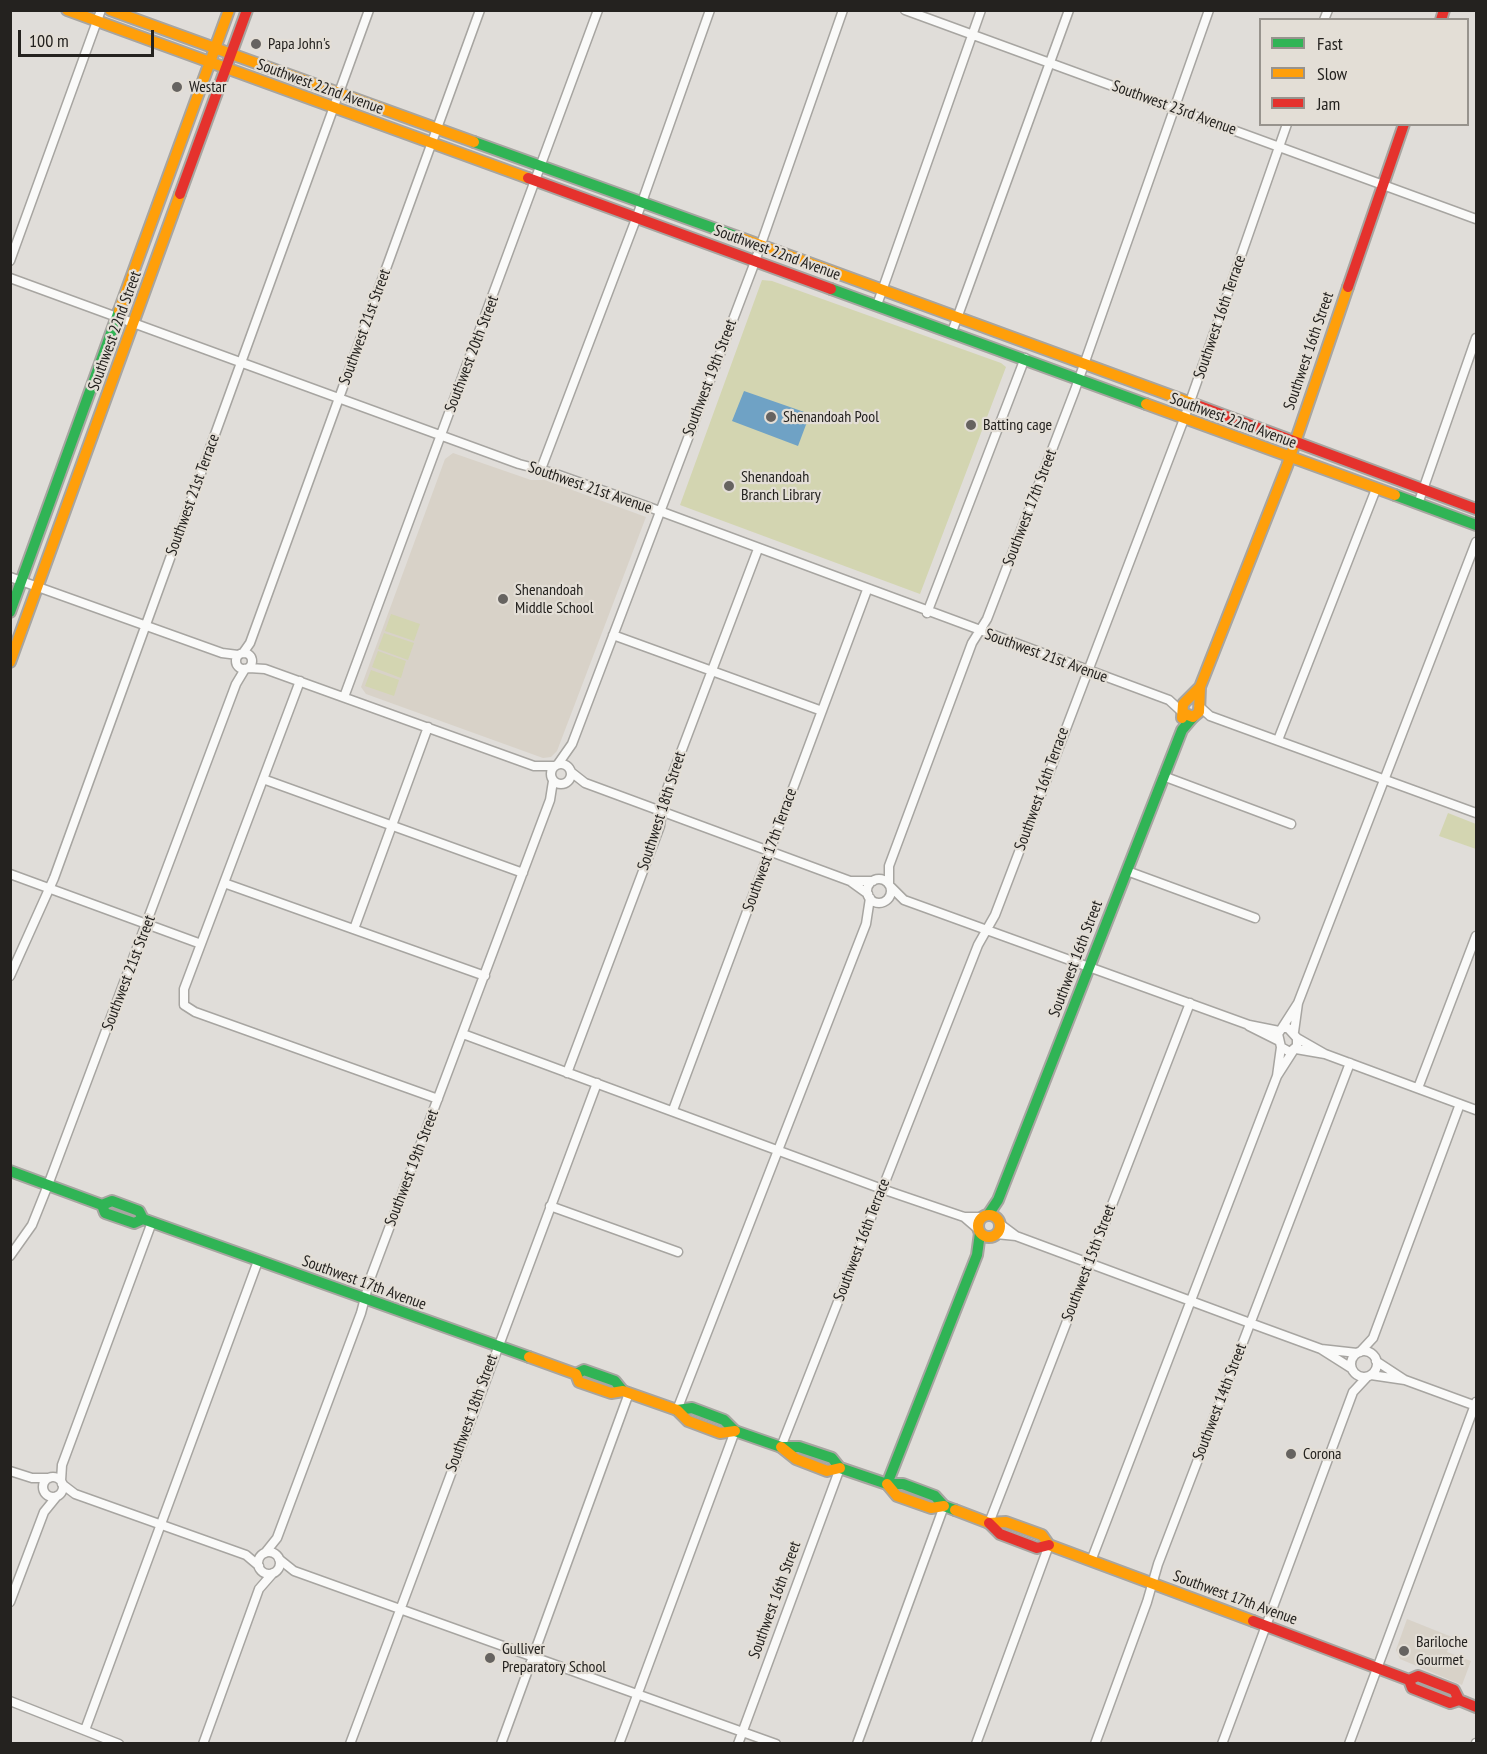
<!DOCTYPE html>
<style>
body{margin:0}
#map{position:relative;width:1487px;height:1754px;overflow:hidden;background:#e0ddd9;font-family:"PT Sans Narrow",sans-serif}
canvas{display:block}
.frame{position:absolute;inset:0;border:12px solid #24221f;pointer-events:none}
.legend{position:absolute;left:1259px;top:18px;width:210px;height:108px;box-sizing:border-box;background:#e3ded6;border:2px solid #97938d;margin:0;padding:8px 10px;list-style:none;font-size:18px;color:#24221f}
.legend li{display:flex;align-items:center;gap:12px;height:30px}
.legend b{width:30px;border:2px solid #97938d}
.scale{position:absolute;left:18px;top:30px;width:136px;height:27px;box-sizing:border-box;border:3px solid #24221f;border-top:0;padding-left:8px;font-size:18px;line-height:21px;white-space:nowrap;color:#24221f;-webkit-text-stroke:4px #e3ded6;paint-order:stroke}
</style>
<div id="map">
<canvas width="1487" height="1754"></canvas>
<div class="frame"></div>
<ul class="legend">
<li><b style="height:8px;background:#30b455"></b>Fast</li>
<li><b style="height:8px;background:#ff9f0a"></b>Slow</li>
<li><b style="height:8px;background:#e5322d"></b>Jam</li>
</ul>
<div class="scale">100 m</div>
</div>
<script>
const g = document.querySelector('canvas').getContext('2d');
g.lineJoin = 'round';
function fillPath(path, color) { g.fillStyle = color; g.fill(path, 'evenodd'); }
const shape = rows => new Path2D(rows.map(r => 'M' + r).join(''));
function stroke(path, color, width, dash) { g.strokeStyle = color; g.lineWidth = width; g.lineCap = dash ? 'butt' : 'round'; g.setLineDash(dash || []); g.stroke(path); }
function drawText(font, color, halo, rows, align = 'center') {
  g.font = font + ' "PT Sans Narrow",sans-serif'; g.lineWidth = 4.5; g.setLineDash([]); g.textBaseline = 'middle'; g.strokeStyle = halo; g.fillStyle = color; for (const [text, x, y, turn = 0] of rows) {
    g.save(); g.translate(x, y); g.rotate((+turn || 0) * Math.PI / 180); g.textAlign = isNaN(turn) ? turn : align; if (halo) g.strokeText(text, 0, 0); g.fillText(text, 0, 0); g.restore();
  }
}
const built = shape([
 [453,453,531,480,545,480,646,517,557,751,551,757,543,758,366,694,361,687,445,459],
 [1407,1619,1452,1637,1447,1652,1471,1661,1462,1685,1400,1659,1396,1650]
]);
const green = shape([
 [762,280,772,281,1001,363,1006,367,920,594,680,505],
 [391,614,420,624,414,641,385,631],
 [384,633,414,643,408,660,378,649],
 [378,651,406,661,401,678,372,667],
 [371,670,399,680,394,696,365,686],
 [1448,813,1476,824,1476,849,1439,836]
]);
const water = shape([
 [744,391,810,414,798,446,732,421]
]);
const street = shape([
 [905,10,1476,219],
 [1324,20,1328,10],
 [10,261,101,10],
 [10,278,519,464,553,473,646,506,1169,700,1182,712],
 [877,305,981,10],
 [952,332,1069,10],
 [541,469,636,219,710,10],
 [1418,504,1476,338],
 [10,577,222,653,238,655],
 [927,613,1025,358],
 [613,635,822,711],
 '236 661a8 8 0 1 1 16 0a8 8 0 1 1-16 0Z',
 [243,653,250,643,480,10],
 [249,668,265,669,534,766,555,766],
 [300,681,184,989,184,1005,195,1012,438,1099],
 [344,697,598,10],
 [1199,706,1210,716,1476,813],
 [1278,740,1376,489],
 [558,764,572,744,660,512,753,267,843,10],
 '551 774a10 10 0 1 1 20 0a10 10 0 1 1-20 0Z',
 [571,772,585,783,850,881,868,894],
 [1163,776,1291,824],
 [263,779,523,873],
 [1127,871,1255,918],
 [10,874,201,944],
 '867 891a12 12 0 1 1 24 0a12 12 0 1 1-24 0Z',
 [850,881,873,881],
 [224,883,485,976],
 [889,884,889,866,972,643,987,619,1075,390,1209,10],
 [891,887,904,900,1249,1025,1279,1031],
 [354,929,428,727],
 [10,976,54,878,369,10],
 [1249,1026,1279,1041],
 [1282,1028,1298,1003],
 [1294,1032,1298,1003,1476,542],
 [463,1034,882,1189,964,1217,983,1217],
 [1297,1038,1297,1046,1290,1052,1281,1047,1278,1034,1282,1028,1288,1028,1297,1038,1325,1054],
 [1296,1049,1325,1054,1476,1110],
 [567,1073,660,826,664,797,758,549],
 [1277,1076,1281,1047],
 [1418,1088,1476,936],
 [673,1110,867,590],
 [550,1206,678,1252],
 [964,1217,978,1229],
 [1000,1224,1016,1236,1250,1323,1321,1349,1357,1353],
 [996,1234,1016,1236],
 [10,1256,32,1225,48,1185,236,684,245,669],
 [1321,1349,1351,1368],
 '1351 1364a13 13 0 1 1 26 0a13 13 0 1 1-26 0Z',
 [1360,1352,1373,1338,1460,1104],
 [1376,1361,1405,1380,1476,1406],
 [1371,1375,1405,1380],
 [677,1410,866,924,870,898],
 [781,1447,978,945,995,915,1184,419,1287,124],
 [10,1471,32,1478,49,1478],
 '43 1487a10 10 0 1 1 20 0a10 10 0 1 1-20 0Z',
 [61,1481,62,1465,152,1222],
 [62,1484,75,1494,246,1555,259,1566],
 [989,1523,1190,1003],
 '258 1563a11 11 0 1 1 22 0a11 11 0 1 1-22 0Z',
 [265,1553,277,1538,361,1313,370,1279,550,800,553,781],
 [279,1559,294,1571,776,1744],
 [1091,1561,1277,1076,1293,1051],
 [10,1602,44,1512,57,1496],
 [10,1701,119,1744],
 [85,1730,258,1261],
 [203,1744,259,1589,273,1573],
 [350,1744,597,1083],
 [501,1744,629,1393],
 [619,1744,735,1431],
 [738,1744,840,1468],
 [857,1744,944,1506],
 [976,1744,1049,1545],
 [1095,1744,1147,1602,1158,1564,1350,1063],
 [1222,1744,1353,1392,1367,1377],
 [1349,1744,1476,1402],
 [1476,1744,1476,1743]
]);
const fast = shape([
 [474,142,741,238],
 [831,289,1146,404],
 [1395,495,1476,525],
 [10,612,119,311],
 [10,1171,102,1205,112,1201,139,1211,143,1219],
 [102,1205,105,1213,134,1223,143,1219,529,1357],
 [988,1215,998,1200,1182,730,1193,717],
 [576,1374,584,1370,615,1381,623,1391],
 [677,1410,692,1408,724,1420,735,1431,781,1447,799,1447,832,1458,840,1468,887,1484,903,1484,935,1496,944,1506,955,1510],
 [887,1484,977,1255,980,1233]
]);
const slow = shape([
 [67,10,528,178],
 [110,10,474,142],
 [741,238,1194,404],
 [119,311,229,10],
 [1146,404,1395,495],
 [10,662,180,194],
 [1183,713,1193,717,1199,712,1200,687,1287,466,1348,287],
 [1182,718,1183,704,1200,687],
 '978 1226a11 11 0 1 1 22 0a11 11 0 1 1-22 0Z',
 [529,1357,576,1374,579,1382,611,1393,623,1391,677,1410,688,1421,720,1433,735,1431],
 [781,1447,796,1459,827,1471,840,1468],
 [887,1484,897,1496,931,1508,944,1506],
 [955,1510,989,1523,1006,1522,1042,1535,1049,1545,1253,1621]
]);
const jam = shape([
 [1441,20,1444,10],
 [528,178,831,289],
 [180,194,247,10],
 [1348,287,1404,124],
 [1194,404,1476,509],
 [989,1523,1000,1534,1037,1548,1049,1545],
 [1253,1621,1409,1680,1418,1676,1454,1690,1459,1700,1476,1707],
 [1409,1680,1412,1688,1450,1703,1459,1700]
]);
const markers = [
 [256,44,6,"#666360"],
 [177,87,6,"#666360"],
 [771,417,6,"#666360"],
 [971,425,6,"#666360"],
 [729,486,6,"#666360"],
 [503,599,6,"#666360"],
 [1291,1454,6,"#666360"],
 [1404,1651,6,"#666360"],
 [490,1658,6,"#666360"]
];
const poiNames = [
 ["Papa John's",268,44],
 ["Westar",189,87],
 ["Shenandoah Pool",783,417],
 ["Batting cage",983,425],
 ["Shenandoah",741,477],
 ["Branch Library",741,495],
 ["Shenandoah",515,590],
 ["Middle School",515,608],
 ["Corona",1303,1454],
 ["Bariloche",1416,1642],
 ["Gourmet",1416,1660],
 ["Gulliver",502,1649],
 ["Preparatory School",502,1667]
];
const streetNames = [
 ["Southwest 22nd Avenue",320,87,20],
 ["Southwest 23rd Avenue",1174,108,20],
 ["Southwest 22nd Avenue",777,253,20],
 ["Southwest 16th Terrace",1220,317,-71],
 ["Southwest 21st Street",365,327,-70],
 ["Southwest 22nd Street",115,331,-70],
 ["Southwest 16th Street",1309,351,-71],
 ["Southwest 20th Street",472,354,-69],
 ["Southwest 19th Street",710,378,-69],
 ["Southwest 22nd Avenue",1233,421,20],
 ["Southwest 21st Avenue",590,488,19],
 ["Southwest 21st Terrace",193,495,-70],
 ["Southwest 17th Street",1030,508,-69],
 ["Southwest 21st Avenue",1046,656,20],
 ["Southwest 16th Terrace",1042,789,-70],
 ["Southwest 18th Street",662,811,-72],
 ["Southwest 17th Terrace",770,850,-70],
 ["Southwest 16th Street",1076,959,-69],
 ["Southwest 21st Street",129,973,-69],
 ["Southwest 19th Street",412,1168,-69],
 ["Southwest 16th Terrace",862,1240,-69],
 ["Southwest 15th Street",1089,1263,-69],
 ["Southwest 17th Avenue",364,1283,20],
 ["Southwest 14th Street",1220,1402,-69],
 ["Southwest 18th Street",472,1413,-70],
 ["Southwest 17th Avenue",1235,1598,20],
 ["Southwest 16th Street",775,1600,-70]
];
fillPath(built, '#d8d2c8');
fillPath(green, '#d3d5b1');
fillPath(water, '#6fa2c5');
stroke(street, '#a7a5a1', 11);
stroke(fast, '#a7a5a1', 14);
stroke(slow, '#a7a5a1', 14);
stroke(jam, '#a7a5a1', 14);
stroke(street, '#fafaf9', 8);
stroke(fast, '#30b455', 10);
stroke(slow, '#ff9f0a', 10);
stroke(jam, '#e5322d', 10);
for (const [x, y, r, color] of markers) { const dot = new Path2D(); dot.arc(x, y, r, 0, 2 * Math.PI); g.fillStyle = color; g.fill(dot); stroke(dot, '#e3ded6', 2); }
drawText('16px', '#24221f', '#e3ded6', poiNames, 'left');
drawText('16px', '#24221f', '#e3ded6', streetNames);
</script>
